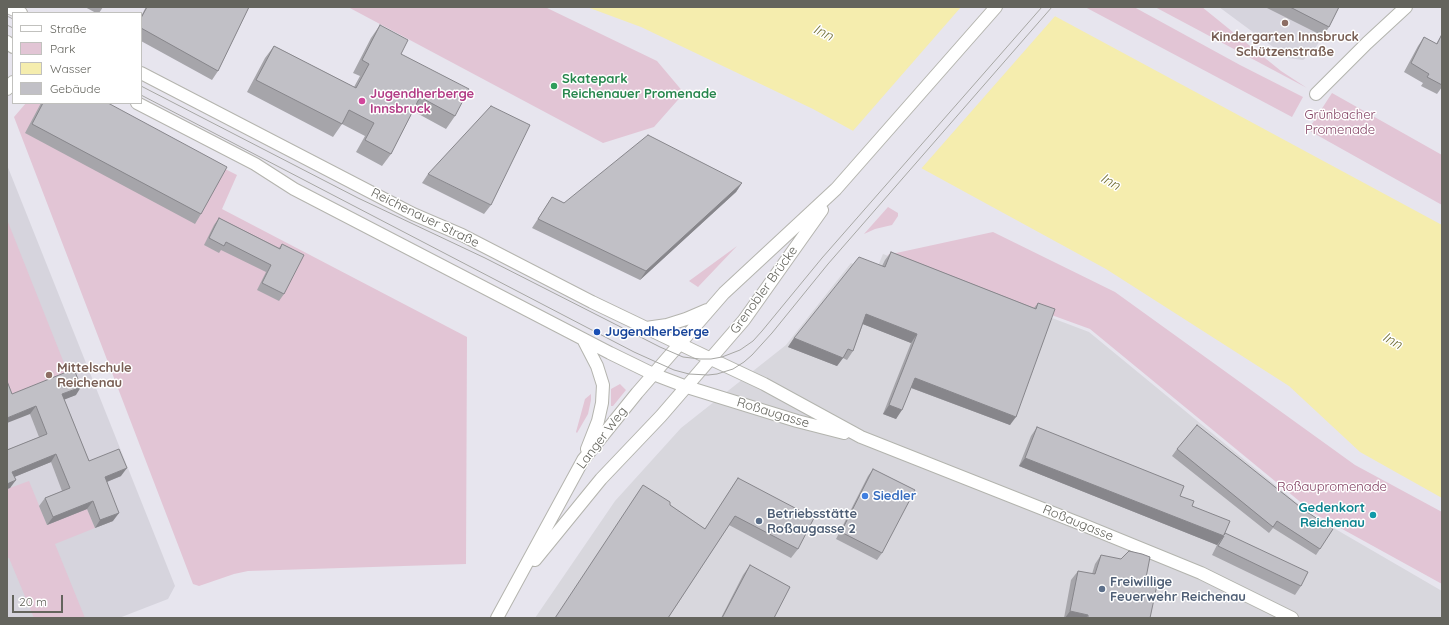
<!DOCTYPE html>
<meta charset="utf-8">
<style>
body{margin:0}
#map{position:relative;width:1449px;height:625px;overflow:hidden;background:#e7e5ee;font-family:Quicksand,sans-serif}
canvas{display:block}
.frame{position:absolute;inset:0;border:8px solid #64645d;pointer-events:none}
.legend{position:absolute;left:12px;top:12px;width:130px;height:92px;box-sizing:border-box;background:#fff;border:1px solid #c1c1be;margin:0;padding:5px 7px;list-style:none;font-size:12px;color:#64645d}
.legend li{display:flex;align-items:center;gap:8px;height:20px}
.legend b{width:20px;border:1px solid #c1c1be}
.scale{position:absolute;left:12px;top:595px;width:51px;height:18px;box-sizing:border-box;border:2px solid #64645d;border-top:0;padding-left:5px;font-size:12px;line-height:14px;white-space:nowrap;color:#64645d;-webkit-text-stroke:3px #fff;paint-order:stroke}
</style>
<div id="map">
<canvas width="1449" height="625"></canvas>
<div class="frame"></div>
<ul class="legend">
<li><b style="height:5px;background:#fff"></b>Straße</li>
<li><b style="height:11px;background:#e2c5d5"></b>Park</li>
<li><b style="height:11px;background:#f5edae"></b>Wasser</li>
<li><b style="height:11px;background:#c1c0c6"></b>Gebäude</li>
</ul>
<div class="scale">20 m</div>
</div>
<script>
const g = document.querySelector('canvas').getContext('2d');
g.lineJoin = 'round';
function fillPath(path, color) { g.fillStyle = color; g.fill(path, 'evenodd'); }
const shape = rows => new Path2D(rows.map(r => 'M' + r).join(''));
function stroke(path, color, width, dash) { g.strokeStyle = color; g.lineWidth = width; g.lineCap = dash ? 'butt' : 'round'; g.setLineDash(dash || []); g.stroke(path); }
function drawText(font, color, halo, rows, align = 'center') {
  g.font = font + ' Quicksand,sans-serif'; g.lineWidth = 3; g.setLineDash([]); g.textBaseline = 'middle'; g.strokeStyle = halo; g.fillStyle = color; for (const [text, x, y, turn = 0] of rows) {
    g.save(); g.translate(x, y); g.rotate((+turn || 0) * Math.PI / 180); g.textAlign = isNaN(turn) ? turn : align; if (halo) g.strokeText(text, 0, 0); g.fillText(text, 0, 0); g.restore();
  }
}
const industrial = shape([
 [883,254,1089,332,1313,516,1442,591,1442,618,535,618,615,501,681,428,786,345,851,263,875,273]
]);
const education = shape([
 [1219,7,1335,7,1337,8,1323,36,1312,53,1303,60,1288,58],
 [7,165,175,586,168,599,119,618,7,618]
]);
const green = shape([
 [348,7,545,7,657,61,684,93,654,127,603,143],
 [1085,7,1134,7,1240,65,1303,97,1292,117],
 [1155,7,1202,7,1281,71,1307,88],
 [1332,93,1442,155,1442,205,1308,130],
 [26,103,95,103,237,175,222,209,467,337,466,564,248,571,234,574,199,586,193,584,14,117],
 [888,207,898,213,898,216,892,225,875,229,864,234],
 [8,222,68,373,8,397,7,223],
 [993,232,1115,292,1355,465,1442,512,1442,584,1315,514,1090,329,887,255],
 [737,246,698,287,689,281],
 [620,384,626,390,613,406,611,406,611,389],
 [591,394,591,400,588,414,577,433,576,432,585,399],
 [29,481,47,525,85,504,95,528,55,544,85,618,34,618,9,558,7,558,7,489]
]);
const water = shape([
 [587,7,1038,7,1442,225,1442,498,1360,452,1289,386,1106,269,813,109,641,27]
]);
const pier = shape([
 [961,7,1042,7,1056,15,920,170,852,132]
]);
const street = shape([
 [7,89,13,82],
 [1316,94,1367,43,1406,7],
 [711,359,764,384,861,437,1081,524,1201,573,1292,618],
 [687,387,797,421,844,433]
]);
const secondary = shape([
 [8,7,21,13],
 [7,42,13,47],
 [141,73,413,214,462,235,592,302,711,359],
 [137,103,255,164,294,189,610,353,653,374,687,387],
 [646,328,667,325,686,319,707,310],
 [583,339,597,366,603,385,602,403,598,421,587,449],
 [535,560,601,479,661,416,744,320,822,210],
 [497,618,583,460,637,393,724,293,836,189,996,7]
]);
const tram = shape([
 [7,16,13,19],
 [7,25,13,28],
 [141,86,358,198,485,258,660,347,683,357,700,359,711,359,722,357,740,350,753,341,762,331,822,258,1042,7],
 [141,95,634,352,674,370,689,374,708,375,717,374,733,369,744,362,752,355,772,333,828,264,1052,7]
]);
const wall = shape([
 [85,7,103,7,99,13,96,13],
 [146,7,249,7,218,71,212,80,141,41,141,16],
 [1265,7,1339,7,1329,27,1323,36],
 [380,25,401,54,455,116,446,129,413,111,391,154,382,166,356,152,365,136,342,124,333,137,247,92,265,58,274,46,354,87,360,76,353,73,371,38],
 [1441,36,1442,36,1442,87,1437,94,1421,86,1423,83,1404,72,1418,46,1424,37,1436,44],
 [41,103,108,103,201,214,195,224,25,133],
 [428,174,491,205,484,214,422,183],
 [742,183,736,192,640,280,532,228,552,197,564,203],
 [219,218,279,248,282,244,284,294,279,301,257,290,266,272,221,250,219,253,204,245,214,225],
 [891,252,1034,308,1038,303,1010,425,911,388,896,419,883,414,911,343,863,324,853,351,847,360,843,358,837,366,788,347,794,338,882,266,885,260],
 [12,394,76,395,64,399,89,461,121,476,107,482,113,521,95,528,87,509,47,525,39,506,45,498,62,491,51,462,14,477,10,488,7,489,7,450,39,437,30,414],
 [1037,427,1180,496,1225,534,1301,586,1295,595,1212,555,1217,545,1019,466,1031,436],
 [1177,449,1320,549,1316,555,1273,528,1269,533,1172,456],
 [873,469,882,553,877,560,836,539,868,476],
 [738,478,798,549,791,558,729,525,668,618,670,505,705,529],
 [1101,555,1145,583,1150,618,1064,618,1071,580,1078,571,1092,574,1095,564],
 [750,565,774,618,721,618,743,575]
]);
const shadedWall = shape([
 [742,183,736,192,640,280,646,271],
 [866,314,917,334,911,343,860,323],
 [794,338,843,358,837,366,788,347],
 [915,378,1016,417,1010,425,909,387],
 [81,387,76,395,56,403,62,394],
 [889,405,902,410,896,419,883,414],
 [36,406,30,414,7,423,7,418],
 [56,454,51,462,7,480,12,472],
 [1025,458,1224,536,1217,545,1019,466],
 [127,468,121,476,99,485,105,477],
 [16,480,10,488,7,489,7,484],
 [93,501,87,509,47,525,53,517],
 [119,513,113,521,95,528,100,520],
 [1070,611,1088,615,1086,618,1065,618]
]);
const building = shape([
 [147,7,249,7,218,71,141,28,141,18,147,7],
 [1290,7,1339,7,1329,27,1290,7],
 [380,25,408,40,401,54,469,89,455,116,420,97,391,154,365,140,374,123,349,110,342,124,256,80,274,46,356,88,369,64,362,60,380,25],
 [1441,36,1442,36,1442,85,1427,77,1429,74,1411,63,1424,37,1437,44,1441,36],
 [43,103,108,103,227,167,201,214,32,124,43,103],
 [491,106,530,125,491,205,428,174,491,106],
 [648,135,742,183,646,271,538,219,552,197,564,203,648,135],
 [219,218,280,249,282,244,304,255,284,294,262,283,271,265,226,242,224,246,209,238,219,218],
 [891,252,1036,309,1038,303,1055,309,1016,417,915,378,902,410,889,405,917,334,866,314,853,351,848,349,843,358,794,338,859,257,885,267,891,252],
 [74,369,81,387,62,394,89,461,119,449,127,468,105,477,119,513,100,520,93,501,53,517,45,498,70,488,56,454,12,472,16,480,7,484,7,450,47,434,36,406,7,418,7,381,12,394,74,369],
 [1197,425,1304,510,1333,529,1320,549,1277,521,1273,527,1177,449,1197,425],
 [1037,427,1184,486,1180,496,1194,501,1192,506,1230,521,1224,535,1225,533,1308,572,1301,586,1218,546,1224,536,1025,458,1037,427],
 [873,469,915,490,882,553,841,532,873,469],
 [738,478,814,518,798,549,735,516,668,618,555,618,643,485,670,502,670,505,705,529,738,478],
 [1129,551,1142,554,1150,557,1145,583,1157,585,1150,618,1088,618,1088,615,1070,611,1078,571,1095,574,1101,555,1121,559,1129,551],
 [750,565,790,587,774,618,722,618,750,565]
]);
const markers = [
 [1285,23,4,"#8d6e63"],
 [554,86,4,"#2e9e5b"],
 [362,101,4,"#d1479c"],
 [597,332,4,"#1a4fb4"],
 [49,375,4,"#8d6e63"],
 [865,496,4,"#3f7fe0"],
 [1373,515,4,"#0f9aa8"],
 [759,521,4,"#5c6f8a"],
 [1102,589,4,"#5c6f8a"]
];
const educationNames = [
 ["Kindergarten Innsbruck",1285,37],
 ["Schützenstraße",1285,52],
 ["Mittelschule",57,368,"left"],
 ["Reichenau",57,383,"left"]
];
const leisureNames = [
 ["Skatepark",562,79],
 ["Reichenauer Promenade",562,94]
];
const hotelNames = [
 ["Jugendherberge",370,94],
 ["Innsbruck",370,109]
];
const parkNames = [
 ["Grünbacher",1340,115],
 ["Promenade",1340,130],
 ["Roßaupromenade",1332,487]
];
const streetNames = [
 ["Reichenauer Straße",425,218,26],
 ["Grenobler Brücke",764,290,-54],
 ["Roßaugasse",773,413,17],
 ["Langer Weg",602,438,-53],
 ["Roßaugasse",1078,523,22]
];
const transitNames = [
 ["Jugendherberge",605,332]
];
const shopNames = [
 ["Siedler",873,496]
];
const cultureNames = [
 ["Gedenkort",1365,508],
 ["Reichenau",1365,523]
];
const serviceNames = [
 ["Betriebsstätte",767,514],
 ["Roßaugasse 2",767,529],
 ["Freiwillige",1110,582],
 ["Feuerwehr Reichenau",1110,597]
];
const waterNames = [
 ["Inn",823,33,27],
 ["Inn",1110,182,30],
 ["Inn",1392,341,30]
];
fillPath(industrial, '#d8d7dd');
fillPath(education, '#d6d4dd');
fillPath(green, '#e2c5d5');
fillPath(water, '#f5edae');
fillPath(pier, '#e7e5ee');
stroke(street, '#b3b4ae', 14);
stroke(secondary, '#b4b4ae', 14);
stroke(street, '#fff', 12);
stroke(secondary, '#fff', 12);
stroke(tram, '#a7a7a4', 1);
fillPath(wall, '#a6a5aa');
fillPath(shadedWall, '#87868b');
fillPath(building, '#c1c0c6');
stroke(building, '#87868b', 1);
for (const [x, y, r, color] of markers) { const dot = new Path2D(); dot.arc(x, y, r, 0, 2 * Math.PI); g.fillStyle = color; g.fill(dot); stroke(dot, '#fff', 1.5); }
drawText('bold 13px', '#785e54', '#fff', educationNames);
drawText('bold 13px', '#27864d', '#fff', leisureNames, 'left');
drawText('bold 13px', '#b23c85', '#fff', hotelNames, 'left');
drawText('13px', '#813f61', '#fff', parkNames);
drawText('13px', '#64645d', '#fff', streetNames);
drawText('bold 13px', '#164399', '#fff', transitNames, 'left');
drawText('bold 13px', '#366cbe', '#fff', shopNames, 'left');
drawText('bold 13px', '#0d838f', '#fff', cultureNames, 'right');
drawText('bold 13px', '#4e5e75', '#fff', serviceNames, 'left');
drawText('italic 14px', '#747239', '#fff', waterNames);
</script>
